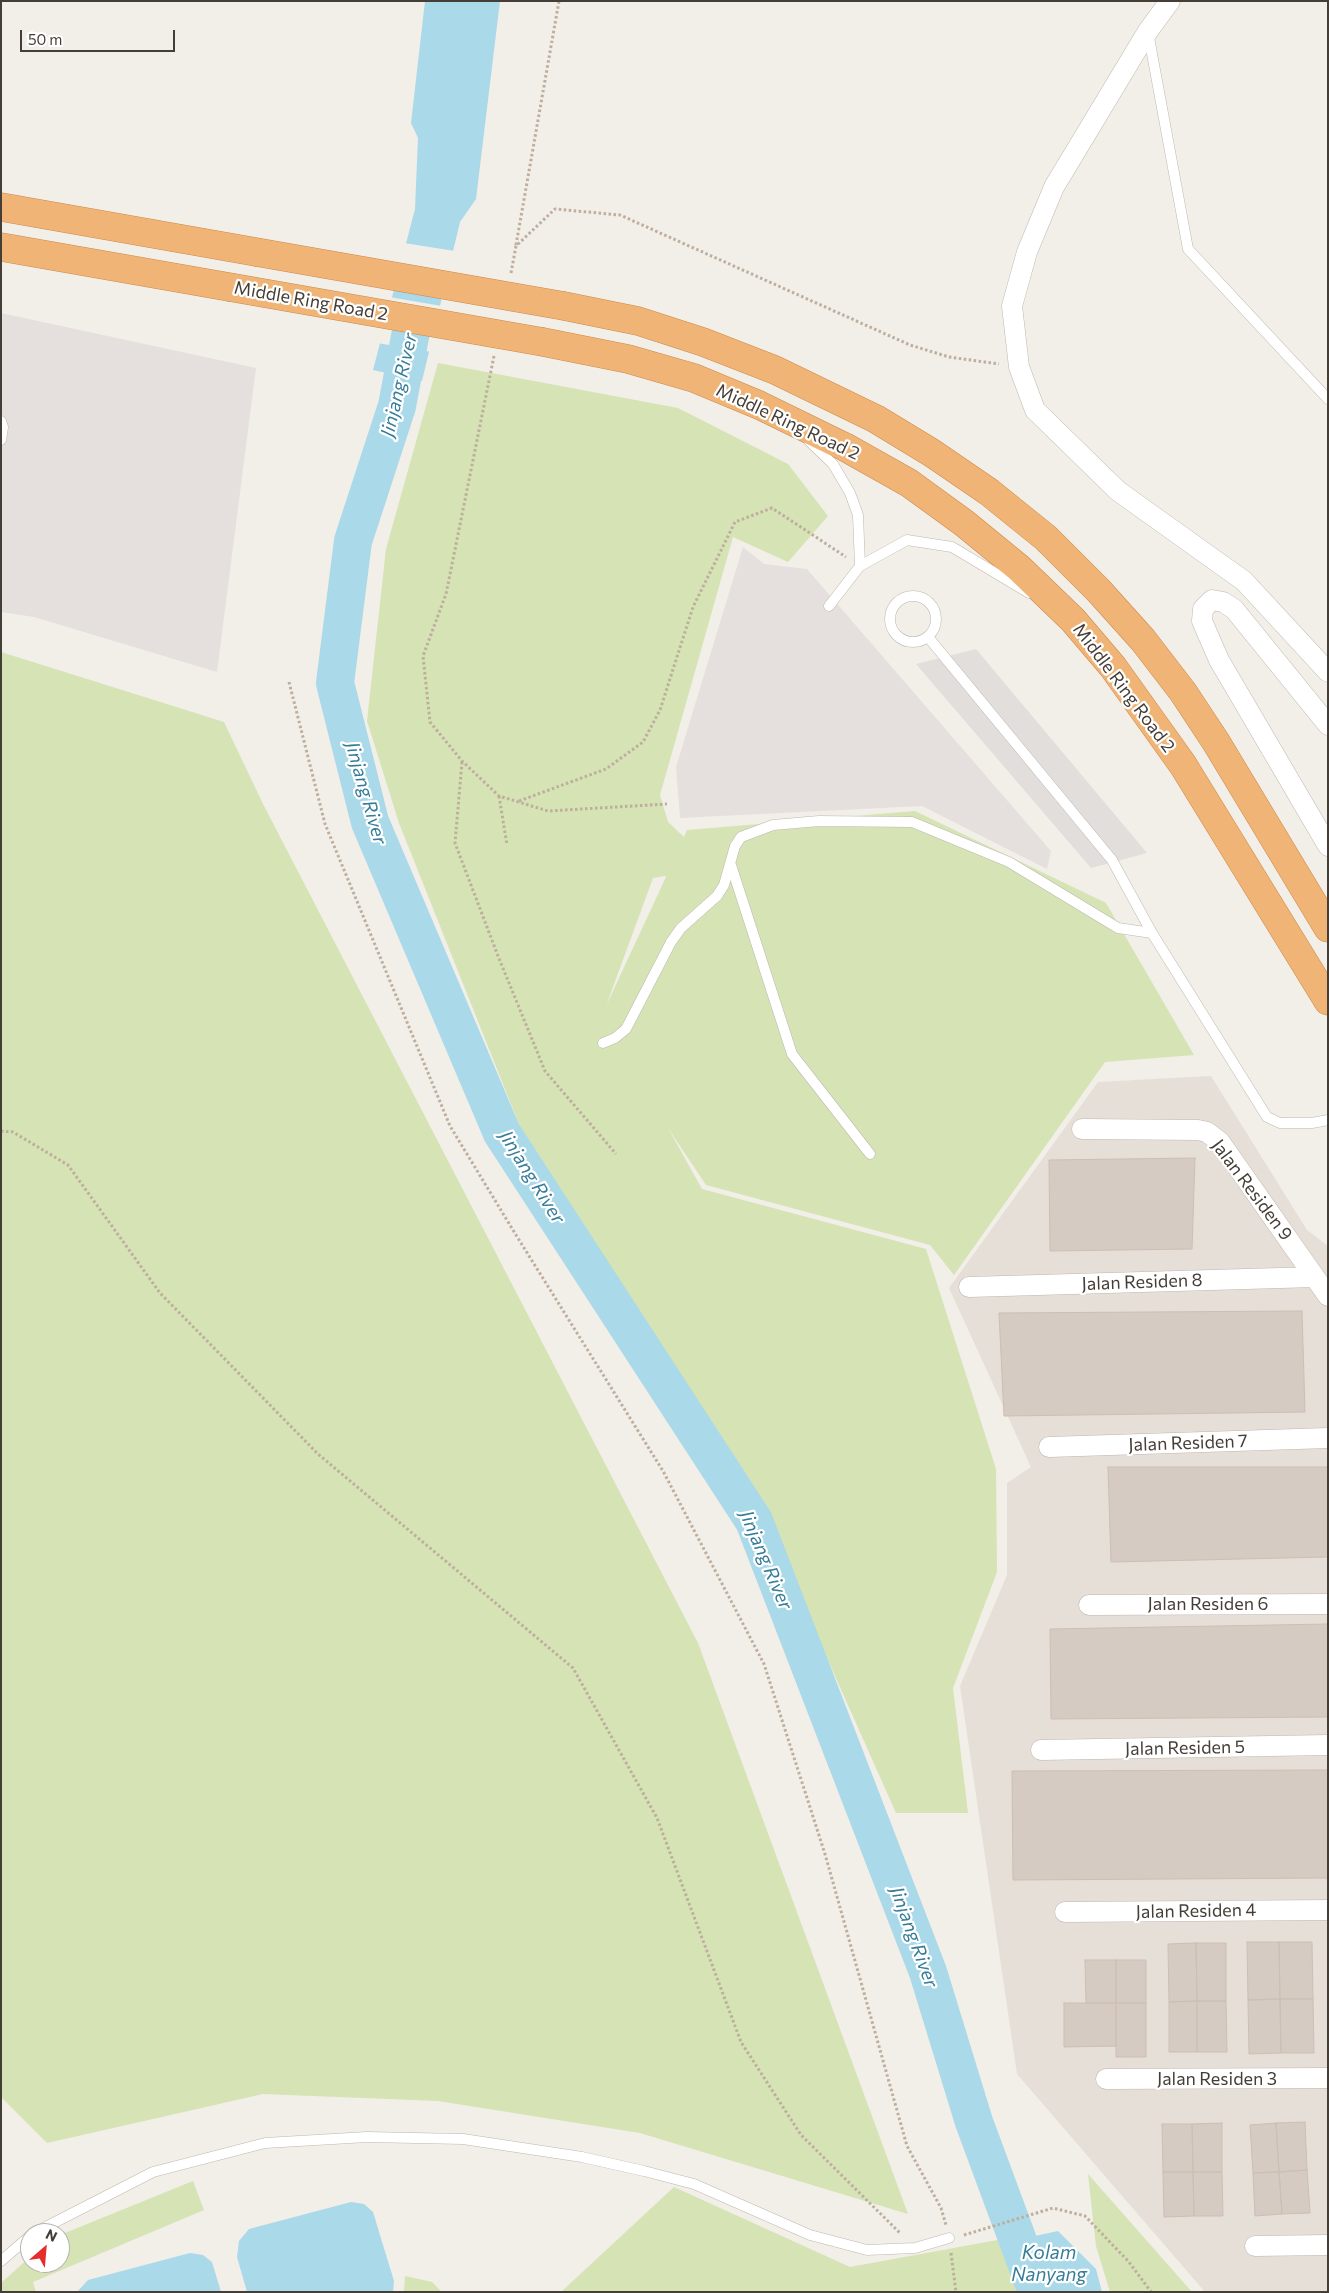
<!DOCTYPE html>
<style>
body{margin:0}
#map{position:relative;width:1329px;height:2293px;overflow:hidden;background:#f2eee8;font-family:Commissioner,sans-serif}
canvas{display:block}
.frame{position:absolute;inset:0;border:2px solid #453e37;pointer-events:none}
.north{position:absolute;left:20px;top:2223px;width:50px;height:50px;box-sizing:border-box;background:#fff;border:1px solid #b5b2af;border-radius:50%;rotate:27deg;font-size:14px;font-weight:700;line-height:20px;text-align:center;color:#453e37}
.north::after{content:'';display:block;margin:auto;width:18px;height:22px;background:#e52d2c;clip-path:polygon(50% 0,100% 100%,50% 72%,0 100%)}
.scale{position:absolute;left:20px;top:30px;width:155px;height:22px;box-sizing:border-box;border:2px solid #453e37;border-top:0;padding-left:6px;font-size:15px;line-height:18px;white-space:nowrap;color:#453e37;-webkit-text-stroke:4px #fff;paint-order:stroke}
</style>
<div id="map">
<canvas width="1329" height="2293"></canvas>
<div class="frame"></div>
<div class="north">N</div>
<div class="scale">50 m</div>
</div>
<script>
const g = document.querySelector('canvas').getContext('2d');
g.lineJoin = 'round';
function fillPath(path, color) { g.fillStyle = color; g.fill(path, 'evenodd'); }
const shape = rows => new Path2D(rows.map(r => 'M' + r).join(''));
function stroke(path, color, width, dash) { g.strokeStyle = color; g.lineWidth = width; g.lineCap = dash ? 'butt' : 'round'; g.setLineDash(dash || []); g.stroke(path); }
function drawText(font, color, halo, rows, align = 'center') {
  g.font = font + ' Commissioner,sans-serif'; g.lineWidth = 4.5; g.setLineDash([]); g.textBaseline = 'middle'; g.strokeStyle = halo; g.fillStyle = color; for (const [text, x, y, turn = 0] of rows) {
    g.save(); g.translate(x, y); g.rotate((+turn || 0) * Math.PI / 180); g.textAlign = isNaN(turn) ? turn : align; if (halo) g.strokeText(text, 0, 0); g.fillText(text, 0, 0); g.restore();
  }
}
const residential = shape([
 [1211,1076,1307,1230,1328,1246,1328,2292,1205,2292,1017,2074,960,1686,1007,1575,1007,1483,1031,1467,949,1288,1098,1082]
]);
const industrial = shape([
 [1,313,256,368,217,672,34,617,1,612],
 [743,547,764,564,807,569,1051,851,1047,869,922,806,680,818,676,767]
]);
const green = shape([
 [438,363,678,408,788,464,828,516,788,562,733,537,660,795,668,822,684,837,687,830,915,811,1106,903,1194,1055,1105,1062,954,1275,930,1245,706,1185,668,1128,702,1189,926,1249,996,1469,997,1572,953,1688,968,1813,896,1813,774,1539,615,1286,544,1187,399,823,367,721,386,549],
 [665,876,666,877,606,1006,653,878],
 [1,652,224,722,263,804,698,1643,908,2214,640,2133,438,2101,263,2094,47,2143,1,2097],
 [1088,2174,1192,2292,1110,2292,1096,2246],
 [193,2181,204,2210,33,2282,36,2292,1,2292,1,2283,30,2257,30,2263,60,2263,60,2235],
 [674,2187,850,2267,1003,2239,1019,2292,561,2292],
 [405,2276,432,2282,442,2292,404,2292]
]);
const parking = shape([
 [976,649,1147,853,1091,868,916,664]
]);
const water = shape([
 [425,1,500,1,476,199,460,222,422,381,373,370,415,209,418,138,411,123],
 [351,2202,364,2204,373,2212,394,2281,393,2292,247,2292,237,2257,239,2241,249,2229],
 [1058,2231,1096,2269,1102,2292,1028,2292,1012,2241],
 [190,2253,203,2255,212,2262,221,2292,77,2292,88,2280]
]);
const pier = shape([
 [404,243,455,251,445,297,392,288],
 [389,297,442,306,431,352,377,343]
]);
const river = shape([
 [412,326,397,406,353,541,335,683,370,822,502,1133,754,1521,928,1972,974,2122,1037,2292]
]);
const building = shape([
 [1195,1158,1192,1249,1050,1251,1049,1160,1195,1158],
 [1302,1311,1305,1412,1004,1416,999,1313,1302,1311],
 [1108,1467,1328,1467,1328,1557,1111,1562,1108,1467],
 [1328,1624,1328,1717,1051,1719,1050,1629,1328,1624],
 [1328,1770,1328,1878,1013,1880,1012,1771,1328,1770],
 [1247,1942,1279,1942,1280,1999,1248,2000,1247,1942],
 [1279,1942,1312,1942,1313,1999,1280,1999,1279,1942],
 [1196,1943,1197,2001,1169,2002,1168,1944,1196,1943],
 [1196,1943,1226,1943,1226,2001,1197,2001,1196,1943],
 [1085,1960,1116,1960,1116,2003,1086,2003,1085,1960],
 [1116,1960,1146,1960,1146,2003,1116,2003,1116,1960],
 [1280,1999,1313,1999,1314,2053,1281,2053,1280,1999],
 [1280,1999,1281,2053,1249,2054,1248,2000,1280,1999],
 [1197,2001,1226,2001,1227,2052,1197,2052,1197,2001],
 [1197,2001,1197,2052,1169,2052,1169,2002,1197,2001],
 [1064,2003,1116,2003,1116,2046,1064,2047,1064,2003],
 [1116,2003,1146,2003,1146,2057,1116,2057,1116,2003],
 [1305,2122,1307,2170,1279,2172,1276,2123,1305,2122],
 [1222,2123,1222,2172,1193,2172,1192,2124,1222,2123],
 [1276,2123,1279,2172,1253,2173,1250,2125,1276,2123],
 [1162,2124,1192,2124,1193,2172,1163,2172,1162,2124],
 [1307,2170,1310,2213,1282,2214,1279,2172,1307,2170],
 [1163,2172,1193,2172,1194,2216,1164,2217,1163,2172],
 [1193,2172,1222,2172,1223,2216,1194,2216,1193,2172],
 [1279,2172,1282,2214,1255,2216,1253,2173,1279,2172]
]);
const path = shape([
 [516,245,559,1],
 [511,273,516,246,555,209,620,215,910,345,949,357,999,364],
 [494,356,446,594,423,656,430,722,462,761,499,796,548,811,667,804],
 [289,682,325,824,450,1126,516,1235,663,1471,764,1664,825,1854,907,2146,941,2208,946,2225],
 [462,762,455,843,498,956,545,1071,616,1154],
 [499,796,507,845],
 [519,801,606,769,643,742,660,710,693,607,735,522,772,508,846,557],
 [1,1131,13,1132,68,1165,160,1293,318,1454,573,1668,657,1818,741,2042,801,2135,901,2234],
 [964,2235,1053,2208,1085,2216,1129,2262,1151,2292],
 [951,2253,956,2292]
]);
const lane = shape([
 [1148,32,1188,249,1328,399],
 [1,421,3,427,1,440],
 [809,441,833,464,850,493,858,515,860,566],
 '890 619a23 23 0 1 1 46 0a23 23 0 1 1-46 0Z',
 [829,606,860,566,907,540,952,547,1029,593],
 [928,637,1112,860,1152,933,1267,1117,1280,1123,1312,1123,1328,1120],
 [731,865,792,1054,870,1154],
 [603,1043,615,1038,626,1029,671,942,681,928,717,896,724,885,735,846,741,837,773,825,819,821,912,822,1009,862,1118,928,1152,933],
 [34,2233,153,2172,265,2143,367,2137,463,2139,582,2157,644,2171,694,2184,810,2235,867,2250,915,2248,949,2238],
 [1,2261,30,2236]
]);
const street = shape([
 [1170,1,1148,31,1054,187,1027,252,1012,306,1019,367,1035,410,1118,491,1244,581,1328,672],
 [1328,725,1234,609,1223,602,1212,600,1203,609,1202,621,1219,660,1328,846],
 [1082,1129,1198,1130,1207,1132,1220,1142,1328,1296],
 [969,1287,1315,1277],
 [1049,1447,1328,1438],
 [1089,1605,1328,1604],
 [1041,1750,1328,1745],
 [1065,1912,1328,1910],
 [1106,2079,1328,2078],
 [1255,2246,1328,2245]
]);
const highway = shape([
 [1,207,256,252],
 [1,247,229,287],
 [564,306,638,321,703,342,775,370,876,419,932,453,989,492,1046,538,1099,591,1143,640,1183,692,1216,742,1328,928],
 [543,342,628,359,694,378,759,405,845,447,909,483,964,523,1019,568,1073,620,1113,667,1183,765,1328,1001]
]);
const highwayBridge = shape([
 [256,252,564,306],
 [229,287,543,342]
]);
const streetNames = [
 ["Middle Ring Road 2",311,301,10],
 ["Middle Ring Road 2",788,422,25],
 ["Middle Ring Road 2",1124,688,53],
 ["Jalan Residen 9",1252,1190,53],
 ["Jalan Residen 8",1142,1282,-2],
 ["Jalan Residen 7",1188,1443,-2],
 ["Jalan Residen 6",1208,1604],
 ["Jalan Residen 5",1185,1748,-1],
 ["Jalan Residen 4",1196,1911,-1],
 ["Jalan Residen 3",1217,2079]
];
const waterNames = [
 ["Jinjang River",399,385,-77],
 ["Jinjang River",366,793,74],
 ["Jinjang River",532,1177,58],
 ["Jinjang River",766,1560,67],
 ["Jinjang River",914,1937,70],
 ["Kolam",1049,2253],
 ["Nanyang",1049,2275]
];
fillPath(residential, '#e6dfd7');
fillPath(industrial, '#e5e0dd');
fillPath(green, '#d5e3b5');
fillPath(parking, '#e1dedc');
fillPath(water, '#aad9e9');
fillPath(pier, '#f2eee8');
stroke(river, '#aad9e9', 38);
fillPath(building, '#d6cbc2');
stroke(building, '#cdbfb2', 1);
stroke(lane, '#c0b7af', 11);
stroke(street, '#c0b7af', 21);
stroke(highway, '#ce8846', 29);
stroke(path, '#bdae9e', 3, [2.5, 2.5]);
stroke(lane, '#fff', 10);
stroke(street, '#fff', 20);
stroke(highway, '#f0b576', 28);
stroke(highwayBridge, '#ce8846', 29, []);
stroke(highwayBridge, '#f0b576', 28);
drawText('18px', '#453e37', '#fff', streetNames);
drawText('italic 19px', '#377d98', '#fff', waterNames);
</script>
